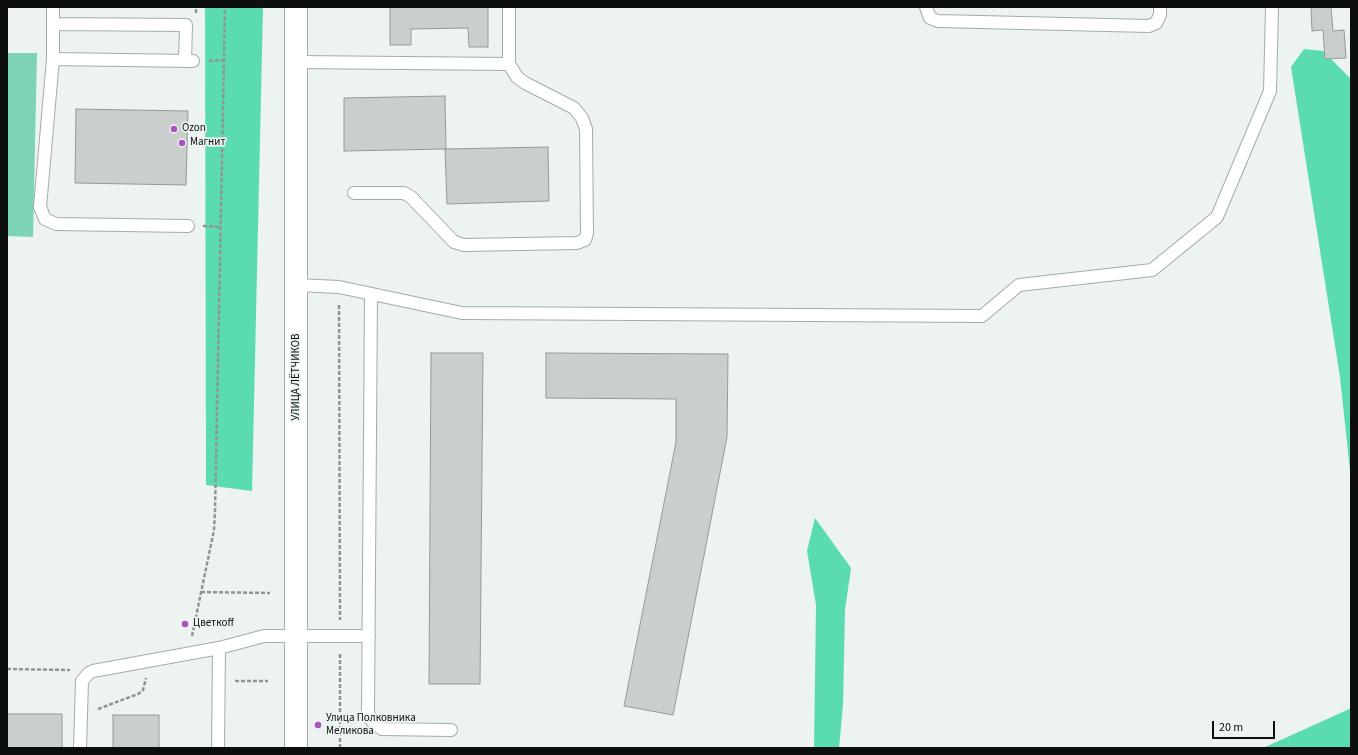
<!DOCTYPE html>
<meta charset="utf-8">
<style>
body{margin:0}
#map{position:relative;width:1358px;height:755px;overflow:hidden;background:#ecf3f0;font-family:"Source Sans 3",sans-serif}
canvas{display:block}
.frame{position:absolute;inset:0;border:8px solid #0d0f0e;pointer-events:none}
.scale{position:absolute;left:1212px;top:721px;width:63px;height:18px;box-sizing:border-box;border:2px solid #0d0f0e;border-top:0;padding-left:5px;font-size:12px;line-height:14px;white-space:nowrap;color:#0d0f0e;-webkit-text-stroke:3px #ecf3f0;paint-order:stroke}
</style>
<div id="map">
<canvas width="1358" height="755"></canvas>
<div class="frame"></div>
<div class="scale">20 m</div>
</div>
<script>
const g = document.querySelector('canvas').getContext('2d');
g.lineJoin = 'round';
function fillPath(path, color) { g.fillStyle = color; g.fill(path, 'evenodd'); }
const shape = rows => new Path2D(rows.map(r => 'M' + r).join(''));
function stroke(path, color, width, dash) { g.strokeStyle = color; g.lineWidth = width; g.lineCap = dash ? 'butt' : 'round'; g.setLineDash(dash || []); g.stroke(path); }
function drawText(font, color, halo, rows, align = 'center') {
  g.font = font + ' "Source Sans 3",sans-serif'; g.lineWidth = 3.5; g.setLineDash([]); g.textBaseline = 'middle'; g.strokeStyle = halo; g.fillStyle = color; for (const [text, x, y, turn = 0] of rows) {
    g.save(); g.translate(x, y); g.rotate((+turn || 0) * Math.PI / 180); g.textAlign = isNaN(turn) ? turn : align; if (halo) g.strokeText(text, 0, 0); g.fillText(text, 0, 0); g.restore();
  }
}
const green = shape([
 [7,53,37,53,33,237,7,236]
]);
const forest = shape([
 [205,7,263,7,252,491,206,485],
 [1304,49,1323,51,1351,79,1351,480,1340,377,1291,67],
 [815,518,851,568,845,610,843,705,839,748,814,748,816,605,807,551],
 [1351,708,1351,748,1263,748,1345,711]
]);
const building = shape([
 [390,7,488,7,488,47,469,47,468,28,411,29,411,45,390,45,390,7],
 [1311,7,1331,7,1333,31,1344,30,1346,58,1325,59,1323,30,1312,31,1311,7],
 [445,96,446,149,344,151,344,98,445,96],
 [76,109,188,111,186,185,75,183,76,109],
 [548,147,549,201,447,204,445,149,548,147],
 [431,353,483,353,480,684,429,684,431,353],
 [546,353,728,354,727,437,673,715,624,706,676,442,676,399,546,398,546,353],
 [7,714,62,714,62,748,7,748,7,714],
 [113,715,159,715,159,748,113,748,113,715]
]);
const path = shape([
 [196,13,196,7],
 [209,61,224,60],
 [203,226,221,227],
 [339,305,340,620],
 [201,592,270,593],
 [192,636,214,530,215,511,225,7],
 [7,669,70,670],
 [235,681,268,681],
 [98,709,138,694,143,690,146,678],
 [340,748,340,653]
]);
const lane = shape([
 [53,7,53,59],
 [926,7,930,18,938,21,1149,26,1156,23,1160,15,1160,7],
 [53,24,186,25,185,61],
 [296,62,509,64,509,7],
 [354,193,404,193,411,197,454,242,464,245,577,243,585,240,587,233,586,129,582,118,574,108,525,83,517,77,509,64],
 [188,226,56,224,45,219,40,207,53,59,193,61],
 [297,285,339,287,462,313,982,316,1019,285,1152,270,1217,217,1270,91,1272,7],
 [371,294,368,713,372,721,382,729,451,730],
 [80,748,82,681,89,673,93,671,219,648,264,636,369,636],
 [218,748,219,648]
]);
const street = shape([
 [296,748,296,7]
]);
const markers = [
 [174,129,4,"#a953c1"],
 [182,143,4,"#a953c1"],
 [185,624,4,"#a953c1"],
 [318,725,4,"#a953c1"]
];
const poiNames = [
 ["Ozon",182,129],
 ["Магнит",190,143],
 ["Цветкoff",193,624],
 ["Улица Полковника",326,719],
 ["Меликова",326,732]
];
const streetNames = [
 ["УЛИЦА ЛЁТЧИКОВ",297,377,-90]
];
fillPath(green, '#7cd4b4');
fillPath(forest, '#5bdbb2');
fillPath(building, '#c9cfcc');
stroke(building, '#949a97', 1);
stroke(lane, '#a5aba9', 14);
stroke(street, '#a5aba9', 24);
stroke(path, '#909593', 2.5, [4, 2]);
stroke(lane, '#fff', 12);
stroke(street, '#fff', 22);
for (const [x, y, r, color] of markers) { const dot = new Path2D(); dot.arc(x, y, r, 0, 2 * Math.PI); g.fillStyle = color; g.fill(dot); stroke(dot, '#ecf3f0', 1.5); }
drawText('11px', '#0d0f0e', '#ecf3f0', poiNames, 'left');
drawText('11px', '#0d0f0e', '#ecf3f0', streetNames);
</script>
